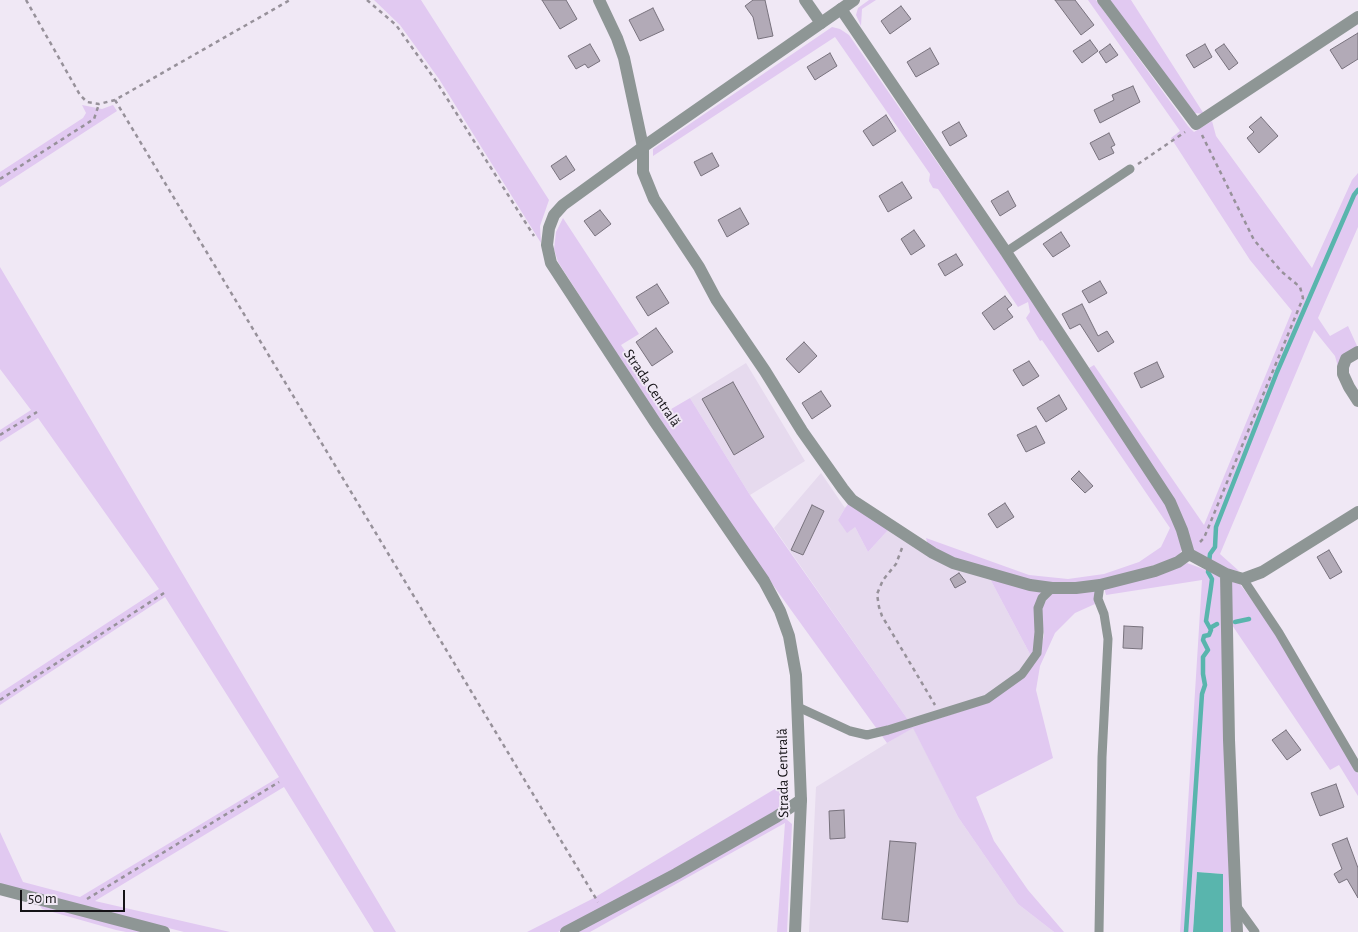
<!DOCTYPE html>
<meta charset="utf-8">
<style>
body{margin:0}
#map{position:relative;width:1358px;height:932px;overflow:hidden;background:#f0e8f5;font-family:"Alegreya Sans",sans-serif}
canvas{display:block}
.scale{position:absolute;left:20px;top:890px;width:105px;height:22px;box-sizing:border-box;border:2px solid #141216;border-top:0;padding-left:6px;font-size:15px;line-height:18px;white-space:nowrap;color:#141216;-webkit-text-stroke:4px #f0e8f5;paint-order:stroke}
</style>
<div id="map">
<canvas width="1358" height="932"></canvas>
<div class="scale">50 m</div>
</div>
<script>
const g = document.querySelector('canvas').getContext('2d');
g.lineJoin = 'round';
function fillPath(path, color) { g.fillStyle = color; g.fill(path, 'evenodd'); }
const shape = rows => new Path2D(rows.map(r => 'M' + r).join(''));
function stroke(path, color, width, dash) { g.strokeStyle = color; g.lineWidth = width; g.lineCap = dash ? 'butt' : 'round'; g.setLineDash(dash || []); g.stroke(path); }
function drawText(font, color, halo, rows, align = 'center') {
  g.font = font + ' "Alegreya Sans",sans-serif'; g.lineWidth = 4; g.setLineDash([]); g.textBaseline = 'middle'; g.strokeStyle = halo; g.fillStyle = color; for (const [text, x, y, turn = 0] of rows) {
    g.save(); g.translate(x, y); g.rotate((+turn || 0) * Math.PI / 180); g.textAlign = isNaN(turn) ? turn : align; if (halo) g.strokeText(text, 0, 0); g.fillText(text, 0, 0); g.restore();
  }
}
const built = shape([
 [746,363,805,461,750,495,690,398],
 [821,473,845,508,838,520,855,527,868,552,889,529,988,575,1031,656,1019,672,985,697,908,720,774,528],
 [913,727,958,817,1018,904,1054,932,809,932,816,787]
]);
const green = shape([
 [374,0,421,0,549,200,540,226,541,243,439,79,400,25],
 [869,0,876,0,862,9,861,26,856,15,858,8],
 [1088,0,1096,0,1188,126,1194,132,1212,121,1216,136,1312,268,1352,180,1358,173,1358,227,1318,318,1330,336,1348,326,1358,348,1338,367,1335,356,1314,330,1220,554,1239,571,1228,570,1190,548,1089,368,1094,365,1204,525,1292,311,1250,260,1171,138,1180,131],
 [1109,0,1131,0,1204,114,1195,113],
 [832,27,840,29,849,35,1020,282,1164,500,1174,520,1182,550,1177,558,1100,582,1032,582,954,559,928,545,926,538,1029,575,1068,579,1104,574,1139,562,1161,547,1170,528,1042,340,1040,341,1026,318,1030,312,1028,302,1018,307,938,189,933,188,929,181,930,174,835,37,653,156,653,149],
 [82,105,102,109,113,105,117,111,0,187,0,172,83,118,86,113],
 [563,218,639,334,621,345,666,412,690,398,750,495,913,727,989,702,1039,655,1044,635,1041,616,1043,604,1052,594,1097,589,1095,604,1075,613,1055,633,1040,666,1036,690,1053,758,976,797,994,841,1028,890,1064,932,1054,932,1018,904,958,817,913,728,887,743,773,585,658,418,558,262,554,249,556,232],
 [0,267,396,932,374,932,284,787,95,901,230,932,184,932,0,885,0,832,23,882,80,897,279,777,165,597,0,705,0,693,159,589,38,418,0,442,0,430,31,410,0,369],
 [849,503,889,529,868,552,855,527,847,533,838,520,845,508],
 [1187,563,1217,574,1221,578,1234,932,1223,932,1223,874,1197,872,1193,932,1180,932,1202,580,1106,595,1104,588],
 [988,575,1044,592,1034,650,1031,656],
 [1231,579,1240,584,1273,629,1358,774,1358,796,1339,765,1330,770,1232,625],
 [788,781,787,803,755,825,558,932,527,932,592,899],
 [785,818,792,824,787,932,777,932,785,823,590,932,578,932],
 [38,903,147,932,126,932,116,930,42,909]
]);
const water = shape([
 [1197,872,1223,874,1223,932,1193,932]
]);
const stream = shape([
 [1235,622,1249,619],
 [1210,628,1217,624],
 [1186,932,1202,694,1205,685,1203,674,1203,657,1208,650,1203,640,1204,636,1209,635,1211,630,1206,621,1211,587,1212,579,1208,572,1210,554,1215,547,1216,527,1277,372,1354,195,1358,190]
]);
const building = shape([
 [542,0,566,0,577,19,560,29,542,0],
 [753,0,765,0,773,36,758,39,753,17,745,6,753,0],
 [1055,0,1075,0,1094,25,1081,35,1055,0],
 [901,6,911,19,890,34,881,21,901,6],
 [653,8,664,30,640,41,629,20,653,8],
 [1358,33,1358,59,1342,69,1330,50,1358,33],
 [1090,40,1098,51,1082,63,1073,51,1090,40],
 [590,44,600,61,588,68,585,64,576,69,568,56,590,44],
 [1110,44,1118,55,1106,63,1099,52,1110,44],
 [1205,44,1212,57,1194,68,1186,55,1205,44],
 [1224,44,1238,63,1229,70,1215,50,1224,44],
 [930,48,939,64,916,77,907,62,930,48],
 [830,53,837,66,815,80,807,67,830,53],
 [1133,86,1140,102,1100,123,1094,110,1114,100,1112,95,1133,86],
 [886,115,896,131,873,146,863,131,886,115],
 [1261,117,1278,136,1259,153,1247,138,1254,132,1249,127,1261,117],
 [959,122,967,136,950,146,942,132,959,122],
 [1109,133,1115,145,1111,147,1114,153,1099,160,1090,143,1109,133],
 [712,153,719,166,701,176,694,162,712,153],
 [566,156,575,170,560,180,551,166,566,156],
 [902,182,912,198,888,212,879,196,902,182],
 [1008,191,1016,206,1000,216,991,201,1008,191],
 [740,208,749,224,727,237,718,220,740,208],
 [600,210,611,224,595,236,584,221,600,210],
 [914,230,925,246,911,255,901,239,914,230],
 [1061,232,1070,246,1053,257,1043,244,1061,232],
 [956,254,963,265,945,276,938,264,956,254],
 [1100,281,1107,293,1089,303,1082,291,1100,281],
 [657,284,669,303,648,316,636,297,657,284],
 [1005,296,1012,305,1007,309,1013,317,994,330,982,313,1005,296],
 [1082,304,1098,336,1107,331,1114,342,1098,352,1080,324,1070,329,1062,314,1082,304],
 [656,328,673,352,652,366,636,342,656,328],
 [804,342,817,356,799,373,786,359,804,342],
 [1029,361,1039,376,1023,386,1013,370,1029,361],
 [1157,362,1164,377,1141,388,1134,373,1157,362],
 [733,382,764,437,734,455,702,399,733,382],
 [821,391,831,406,812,419,802,403,821,391],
 [1059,395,1067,409,1046,422,1037,408,1059,395],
 [1036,426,1045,443,1026,452,1017,435,1036,426],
 [1079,471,1093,486,1085,493,1071,479,1079,471],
 [1005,503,1014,517,997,528,988,514,1005,503],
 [812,505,824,511,803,555,791,550,812,505],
 [1329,550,1342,572,1330,579,1317,557,1329,550],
 [959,573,966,582,955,588,950,579,959,573],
 [1124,626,1143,627,1142,649,1123,648,1124,626],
 [1286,730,1301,750,1287,760,1272,740,1286,730],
 [1336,784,1344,807,1320,816,1311,793,1336,784],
 [844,810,845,838,830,839,829,811,844,810],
 [1347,838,1358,868,1358,898,1347,879,1339,883,1334,874,1342,869,1332,844,1347,838],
 [890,841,916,843,908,922,882,919,890,841]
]);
const path = shape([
 [26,0,80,95,87,102,99,104,115,100,290,0],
 [367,0,396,25,436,81,534,236],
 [115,100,598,902],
 [1138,164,1185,132],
 [0,179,94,119,99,104],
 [0,435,37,412],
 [1200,542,1204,538,1303,298,1300,287,1282,272,1254,240,1202,135],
 [902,548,896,564,883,580,877,594,879,607,882,616,935,705],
 [0,700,164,593],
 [87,899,279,782]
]);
const service = shape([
 [1006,252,1130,169],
 [1243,579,1279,633,1358,768],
 [798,707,850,731,867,735,888,730,987,699,1022,674,1037,653,1039,632,1038,608,1042,598,1052,588],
 [1237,907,1255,932],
 [1099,932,1102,757,1108,639,1104,614,1098,599,1100,585]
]);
const minor = shape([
 [599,0,617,38,624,58,643,147,643,172,654,199,699,267,716,299,765,371,802,431,843,489,852,500,933,553,953,563,1030,585,1052,588,1076,588,1100,585,1155,571,1178,562,1189,554],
 [805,0,821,23],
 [1103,0,1196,124,1358,17],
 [841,9,1006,252,1170,502,1182,530,1189,554,1226,574,1243,579,1262,572,1358,512],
 [1358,352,1346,359,1343,367,1343,374,1349,387,1358,401],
 [1226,574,1229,740,1237,932],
 [795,932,801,800]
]);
const tertiary = shape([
 [0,889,164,932],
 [566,932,676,874,776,817,801,800,796,675,789,636,780,611,764,581,655,422,551,263,547,245,549,228,554,215,563,205,643,147,854,0]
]);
const streetNames = [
 ["Strada Centrală",652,388,56],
 ["Strada Centrală",783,773,-91]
];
fillPath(built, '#e6daee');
fillPath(green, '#e1c9f1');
fillPath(water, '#59b5ad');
stroke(stream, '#59b5ad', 4.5);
fillPath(building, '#b2aab7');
stroke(building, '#78727d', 1);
stroke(path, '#97919a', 2.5, [4, 4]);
stroke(service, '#8e9695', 9);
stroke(minor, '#8e9695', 12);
stroke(tertiary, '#8e9695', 12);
drawText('15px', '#141216', '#f0e8f5', streetNames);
</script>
